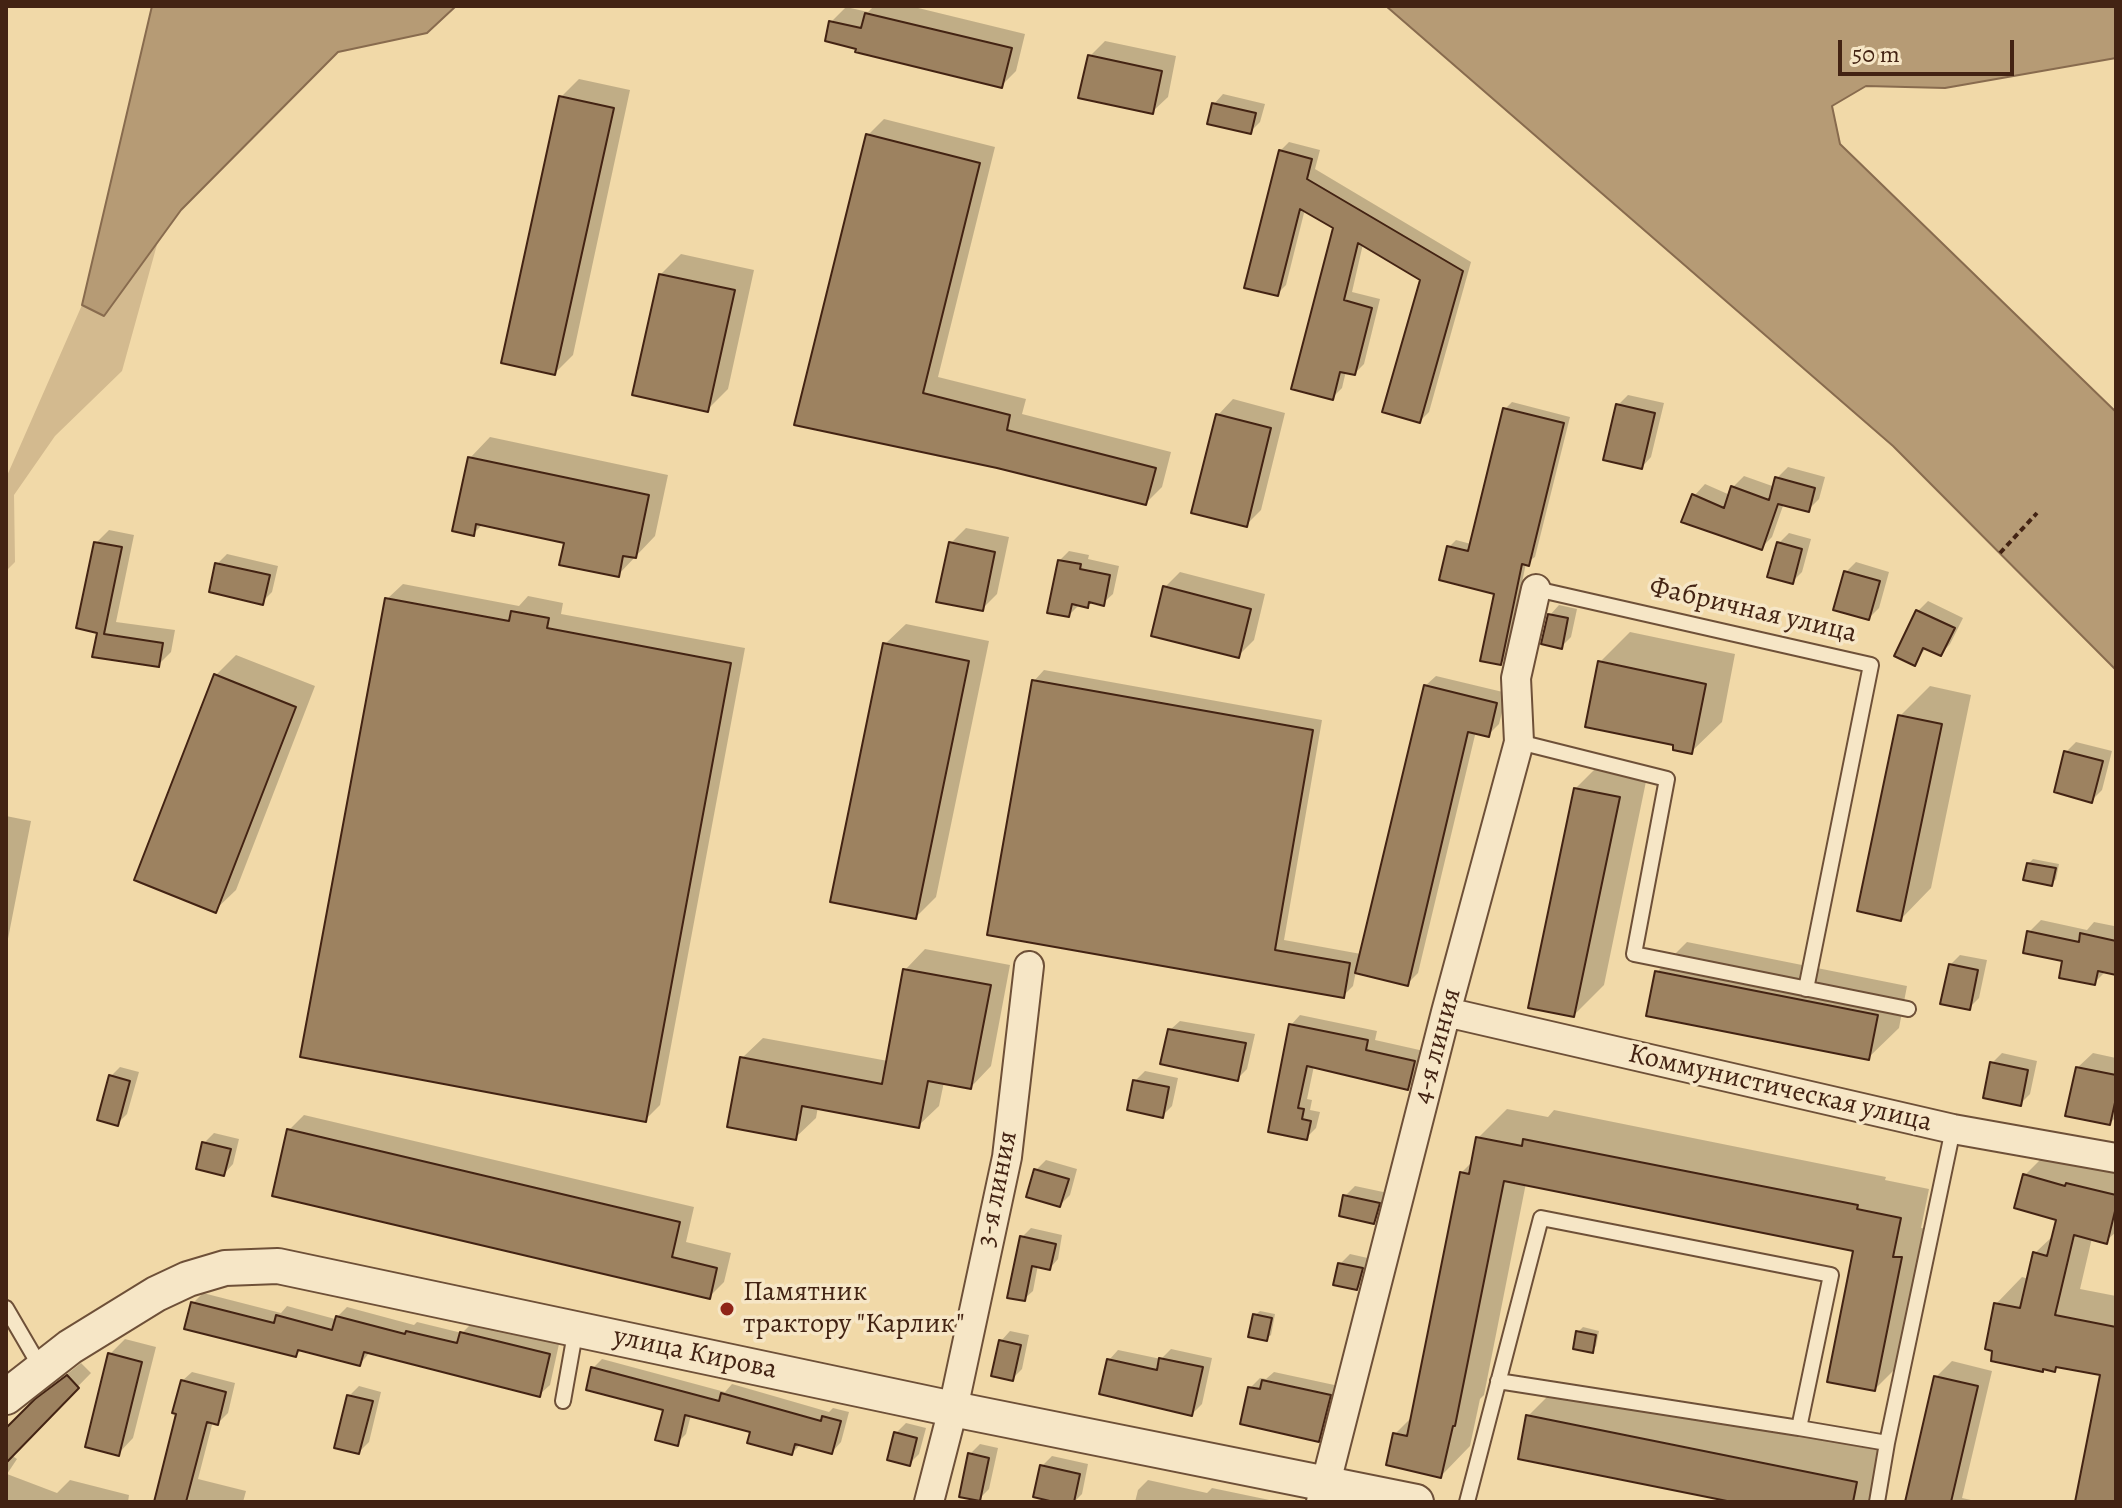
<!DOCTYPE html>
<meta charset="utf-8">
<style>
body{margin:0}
#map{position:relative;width:2122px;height:1508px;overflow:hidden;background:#f1d9a8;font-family:Alegreya,serif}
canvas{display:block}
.frame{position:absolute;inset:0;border:8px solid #432313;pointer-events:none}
.scale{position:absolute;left:1838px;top:40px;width:176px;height:36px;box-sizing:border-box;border:4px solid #432313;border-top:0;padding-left:10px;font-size:24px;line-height:28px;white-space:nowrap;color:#432313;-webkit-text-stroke:6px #f6e6c6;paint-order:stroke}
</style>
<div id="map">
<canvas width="2122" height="1508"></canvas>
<div class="frame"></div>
<div class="scale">50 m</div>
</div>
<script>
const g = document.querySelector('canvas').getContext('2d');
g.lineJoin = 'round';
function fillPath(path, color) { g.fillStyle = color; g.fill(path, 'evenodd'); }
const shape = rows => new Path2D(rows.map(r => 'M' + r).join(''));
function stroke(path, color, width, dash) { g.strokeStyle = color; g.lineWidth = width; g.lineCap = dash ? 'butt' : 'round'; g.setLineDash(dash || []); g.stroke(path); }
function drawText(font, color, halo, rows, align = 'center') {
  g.font = font + ' Alegreya,serif'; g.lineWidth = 7; g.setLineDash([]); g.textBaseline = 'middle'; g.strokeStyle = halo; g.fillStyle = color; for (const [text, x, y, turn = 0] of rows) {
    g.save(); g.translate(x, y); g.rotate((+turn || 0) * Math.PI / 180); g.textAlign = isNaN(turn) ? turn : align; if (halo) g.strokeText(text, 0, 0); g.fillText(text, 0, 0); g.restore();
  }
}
const green = shape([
 [158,241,122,371,55,436,14,495,15,562,6,571,6,478,82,305,104,315]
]);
const water = shape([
 [152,6,456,6,427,33,338,52,181,210,104,316,82,305,152,6],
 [1386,6,2116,6,2116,58,1945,88,1866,86,1832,106,1840,144,2116,412,2116,670,1893,446,1386,6]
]);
const shadow = shape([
 [874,6,910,6,1025,34,1016,71,1002,85,831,22,846,7,868,12],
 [1105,41,1176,56,1168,97,1152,112,1090,56],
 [579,79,630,90,573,355,555,373,561,97],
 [1223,94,1265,104,1260,122,1250,132,1214,104],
 [884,119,995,147,938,377,1026,399,1022,414,1171,452,1162,487,1146,503,998,466,796,423,868,135],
 [1289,142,1320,150,1315,169,1471,262,1429,412,1420,421,1423,279,1363,244,1352,292,1380,299,1364,364,1355,373,1346,371,1342,388,1333,397,1335,227,1305,209,1286,285,1277,294,1280,151],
 [681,254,754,270,728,389,707,410,660,275],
 [1628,395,1664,403,1651,457,1642,467,1618,405],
 [1233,399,1285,413,1261,510,1246,525,1218,415],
 [1512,402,1570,417,1535,557,1526,563,1507,657,1501,663,1496,593,1449,547,1456,540,1471,544,1505,409],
 [490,437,668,475,655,536,618,575,567,541,483,524,473,534,470,458],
 [1788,467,1825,477,1819,499,1808,510,1784,503,1772,537,1761,548,1694,496,1705,484,1730,495,1733,487,1744,476,1775,487,1777,478],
 [966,528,1009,537,997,594,982,609,951,543],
 [109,530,134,535,116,622,175,630,171,652,158,665,100,632,96,543],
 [1789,533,1811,539,1802,572,1792,582,1779,543],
 [1069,551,1089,555,1088,559,1119,566,1113,594,1103,603,1092,601,1088,605,1079,605,1069,615,1059,561],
 [227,554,278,566,272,592,262,602,217,564],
 [1856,562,1889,572,1879,608,1869,618,1846,572],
 [1180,572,1265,594,1254,640,1239,655,1165,587],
 [403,584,519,606,528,596,563,603,561,614,745,648,660,1105,645,1120,387,599],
 [1928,601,1963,618,1950,644,1941,654,1927,647,1914,663,1918,611],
 [1559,605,1577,609,1571,637,1561,647,1550,615],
 [906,624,989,641,936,897,916,917,885,644],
 [1630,632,1735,654,1722,722,1691,752,1676,744,1600,662],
 [236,655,315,686,236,890,215,910,216,675],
 [1044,670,1322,720,1284,940,1361,954,1425,686,1436,676,1507,693,1499,724,1488,735,1476,731,1418,973,1407,984,1356,971,1353,986,1343,996,989,933,1034,681],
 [1930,686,1971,695,1931,888,1901,919,1900,716],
 [2076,742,2112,751,2102,790,2092,800,2066,752],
 [1606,758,1649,767,1604,985,1574,1015,1576,788],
 [6,816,31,821,6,949],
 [2033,859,2059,864,2056,879,2052,884,2028,864],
 [2041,920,2087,930,2094,922,2114,926,2116,920,2116,973,2106,971,2094,983,2029,932],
 [1687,942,1907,986,1899,1028,1868,1058,1657,972],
 [925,949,1010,965,991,1066,971,1087,944,1082,939,1106,918,1126,818,1107,816,1118,795,1138,742,1058,763,1038,888,1061,905,970],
 [1960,955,1987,960,1979,998,1969,1008,1950,965],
 [1300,1015,1377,1031,1375,1040,1424,1051,1418,1078,1408,1088,1314,1066,1307,1099,1312,1100,1310,1110,1320,1112,1316,1128,1306,1138,1271,1130,1291,1025],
 [1180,1021,1255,1034,1247,1069,1237,1079,1170,1030],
 [2002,1053,2037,1061,2030,1094,2020,1104,1992,1063],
 [2093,1053,2116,1058,2116,1117,2110,1123,2077,1068],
 [120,1067,139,1072,127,1114,117,1124,111,1076],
 [1145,1071,1178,1078,1172,1106,1162,1116,1135,1081],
 [1507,1109,1548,1117,1554,1110,1886,1177,1885,1180,1929,1189,1921,1228,1930,1229,1904,1360,1875,1389,1856,1249,1526,1183,1484,1395,1480,1399,1470,1446,1441,1476,1395,1434,1414,1415,1461,1173,1473,1161,1478,1138],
 [304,1115,694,1207,686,1242,731,1253,724,1282,709,1297,289,1130],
 [214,1133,239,1139,233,1164,224,1174,204,1143],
 [2051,1149,2116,1163,2116,1232,2106,1241,2092,1238,2080,1289,2116,1296,2116,1502,2077,1502,2102,1374,2059,1365,2055,1370,1996,1304,2022,1277,2029,1279,2035,1253,2055,1234,2059,1219,2025,1175],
 [1046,1160,1077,1169,1070,1195,1060,1205,1036,1170],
 [1355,1186,1388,1193,1384,1212,1374,1222,1345,1196],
 [1031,1228,1062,1235,1058,1259,1050,1268,1038,1265,1033,1291,1024,1299,1022,1237],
 [1350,1254,1372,1259,1367,1278,1357,1288,1340,1264],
 [203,1293,281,1313,287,1306,335,1319,347,1307,414,1325,417,1322,462,1333,471,1324,559,1344,550,1385,540,1394,370,1352,360,1364,302,1349,296,1355,193,1303],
 [1260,1311,1275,1314,1271,1335,1266,1339,1255,1315],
 [1583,1327,1599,1331,1596,1346,1592,1351,1578,1332],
 [1010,1331,1029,1335,1022,1369,1012,1379,1001,1341],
 [125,1339,156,1347,133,1438,118,1454,110,1354],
 [1171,1349,1212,1358,1202,1404,1192,1414,1109,1360,1118,1350,1161,1359],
 [602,1359,725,1392,732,1384,829,1412,833,1408,849,1412,841,1442,832,1452,801,1444,792,1453,752,1431,691,1415,686,1434,677,1443,665,1408,593,1368],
 [1952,1361,1992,1371,1962,1498,1980,1502,1907,1502,1936,1377],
 [81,1363,91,1373,11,1455,17,1459,7,1474,57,1493,70,1480,129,1495,128,1502,6,1502,6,1431,52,1386],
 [192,1372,235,1383,228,1413,218,1423,213,1421,198,1479,246,1491,243,1502,157,1502,182,1381],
 [1274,1372,1339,1386,1328,1430,1318,1440,1250,1388,1260,1378,1266,1379],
 [359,1386,381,1392,369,1442,359,1452,349,1396],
 [1558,1386,1886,1452,1878,1493,1869,1502,1742,1502,1528,1416],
 [906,1423,926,1428,919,1454,909,1464,896,1433],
 [980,1444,998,1448,989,1489,979,1499,970,1454],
 [1052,1456,1088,1464,1082,1494,1074,1502,1064,1502,1042,1466],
 [1148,1480,1207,1493,1212,1488,1279,1502,1135,1502,1138,1490]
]);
const building = shape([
 [865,13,1012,48,1002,88,855,52,856,49,825,41,829,21,861,28,865,13],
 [1088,55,1162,71,1153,114,1078,98,1088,55],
 [559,96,614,108,555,375,501,363,559,96],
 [1212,103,1256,113,1251,134,1207,124,1212,103],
 [866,134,980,163,923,393,1010,415,1007,430,1156,468,1146,505,997,468,794,425,866,134],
 [1279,150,1312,159,1307,179,1463,271,1420,423,1382,412,1420,280,1358,243,1344,300,1372,308,1355,375,1340,372,1333,400,1291,389,1333,228,1300,209,1278,296,1244,288,1279,150],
 [659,274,735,290,708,412,632,395,659,274],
 [1616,404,1655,413,1642,469,1603,460,1616,404],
 [1503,408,1564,423,1529,566,1522,564,1501,665,1480,661,1494,594,1439,580,1447,546,1468,551,1503,408],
 [1216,414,1271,428,1247,527,1191,513,1216,414],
 [468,457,649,495,636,558,623,556,619,577,559,565,564,543,476,524,474,536,452,531,468,457],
 [1775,477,1815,488,1809,512,1778,504,1762,550,1681,522,1692,494,1724,508,1731,486,1769,500,1775,477],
 [94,542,122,547,104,634,163,643,159,667,92,657,97,633,76,628,94,542],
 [949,542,995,552,983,611,936,602,949,542],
 [1777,542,1802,549,1793,584,1767,577,1777,542],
 [1058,560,1081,564,1080,569,1110,575,1104,606,1089,602,1088,608,1072,604,1069,617,1047,613,1058,560],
 [215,563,270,575,263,605,209,592,215,563],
 [1844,571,1880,581,1869,620,1833,610,1844,571],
 [1163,586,1251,609,1239,658,1151,636,1163,586],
 [385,598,509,621,511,611,549,618,547,628,731,663,646,1122,300,1057,385,598],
 [1916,610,1955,628,1941,656,1923,648,1915,666,1894,656,1916,610],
 [1548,614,1568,618,1562,649,1541,644,1548,614],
 [883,643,969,661,916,919,830,902,883,643],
 [1598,661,1706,684,1692,754,1673,750,1673,745,1585,727,1598,661],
 [214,674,296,707,216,913,134,880,214,674],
 [1032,680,1313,730,1275,950,1350,963,1344,998,987,935,1032,680],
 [1424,685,1497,703,1489,737,1468,732,1408,986,1355,973,1424,685],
 [1898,715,1942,724,1901,921,1857,911,1898,715],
 [2064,751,2103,761,2092,803,2054,792,2064,751],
 [1574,788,1620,797,1574,1017,1528,1008,1574,788],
 [2027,863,2056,868,2052,886,2023,880,2027,863],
 [2027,931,2079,942,2080,933,2116,941,2116,975,2098,971,2095,985,2059,978,2062,961,2023,953,2027,931],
 [1949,964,1978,970,1970,1010,1940,1004,1949,964],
 [903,969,991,985,971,1089,928,1081,919,1128,802,1106,796,1140,727,1127,740,1057,882,1084,903,969],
 [1655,971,1878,1015,1869,1060,1646,1016,1655,971],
 [1289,1024,1368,1040,1366,1050,1415,1061,1408,1090,1307,1066,1298,1108,1304,1109,1302,1119,1311,1121,1307,1140,1268,1132,1289,1024],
 [1168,1029,1246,1043,1238,1081,1160,1064,1168,1029],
 [1990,1062,2028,1070,2021,1106,1983,1098,1990,1062],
 [2076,1067,2116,1075,2116,1098,2110,1125,2065,1116,2076,1067],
 [109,1075,130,1081,118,1126,97,1120,109,1075],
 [1133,1080,1169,1087,1163,1118,1127,1110,1133,1080],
 [287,1129,680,1222,672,1257,717,1268,710,1299,272,1196,287,1129],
 [1476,1137,1522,1146,1523,1139,1858,1205,1857,1209,1901,1218,1893,1257,1902,1257,1875,1391,1827,1382,1853,1251,1504,1181,1455,1426,1453,1426,1441,1478,1386,1465,1393,1433,1407,1436,1460,1172,1469,1174,1476,1137],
 [202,1142,231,1149,224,1176,196,1169,202,1142],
 [1034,1169,1069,1179,1060,1207,1026,1197,1034,1169],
 [2023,1174,2065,1186,2066,1183,2116,1195,2116,1207,2107,1244,2074,1235,2055,1315,2116,1327,2116,1502,2075,1502,2100,1375,2056,1367,2055,1372,2043,1369,2043,1372,1991,1361,1992,1351,1985,1349,1994,1303,2020,1308,2033,1252,2047,1256,2056,1220,2014,1208,2023,1174],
 [1343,1195,1380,1203,1374,1224,1339,1216,1343,1195],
 [1020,1236,1056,1244,1050,1270,1032,1266,1025,1301,1007,1298,1020,1236],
 [1338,1263,1363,1268,1357,1290,1333,1285,1338,1263],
 [191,1302,274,1323,276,1315,332,1330,336,1316,405,1334,406,1331,457,1343,460,1332,550,1354,540,1397,364,1352,360,1366,298,1350,296,1357,184,1329,191,1302],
 [1253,1314,1272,1318,1267,1341,1248,1337,1253,1314],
 [1576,1331,1596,1335,1593,1353,1573,1349,1576,1331],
 [999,1340,1021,1345,1013,1381,991,1376,999,1340],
 [108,1353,142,1362,119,1456,85,1447,108,1353],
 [1159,1358,1203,1367,1192,1416,1099,1394,1107,1359,1157,1370,1159,1358],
 [591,1367,719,1401,721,1393,821,1421,822,1416,841,1421,832,1454,795,1444,792,1455,747,1443,750,1432,685,1415,678,1446,655,1440,663,1410,586,1390,591,1367],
 [67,1375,79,1388,6,1463,6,1428,35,1399,67,1375],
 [1934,1376,1978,1386,1951,1502,1905,1502,1934,1376],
 [181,1380,226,1392,218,1425,207,1422,186,1502,154,1502,176,1414,172,1413,181,1380],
 [1262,1380,1331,1395,1319,1442,1240,1424,1248,1387,1260,1389,1262,1380],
 [347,1395,373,1401,359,1454,334,1448,347,1395],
 [1526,1415,1857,1482,1853,1502,1732,1502,1518,1459,1526,1415],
 [894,1432,917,1438,910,1466,887,1460,894,1432],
 [968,1453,989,1458,980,1501,959,1497,968,1453],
 [1040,1465,1080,1474,1074,1502,1054,1502,1033,1497,1040,1465]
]);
const path = shape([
 [2000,553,2037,513]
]);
const service = shape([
 [1536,589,1871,665,1806,989],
 [1519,742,1667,779,1634,954,1908,1009],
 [6,1308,41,1368],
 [1498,1381,1799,1428],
 [563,1401,576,1328],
 [1887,1443,1953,1129],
 [1467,1502,1541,1218,1831,1275,1799,1428,1887,1443,1877,1502]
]);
const minor = shape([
 [1446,1012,1953,1129,2116,1158],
 [929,1502,953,1409,1007,1157,1029,966],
 [1321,1502,1446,1012,1519,742,1516,678,1536,589]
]);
const tertiary = shape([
 [6,1397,70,1347,156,1294,188,1279,225,1268,278,1266,953,1409,1416,1502]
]);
const markers = [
 [727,1309,8,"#8f2418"]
];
const streetNames = [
 ["Фабричная улица",1753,611,13],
 ["4-я линия",1438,1046,-75],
 ["Коммунистическая улица",1780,1089,13],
 ["3-я линия",998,1189,-79],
 ["улица Кирова",695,1354,12]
];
const poiNames = [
 ["Памятник",743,1293],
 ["трактору \"Карлик\"",743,1325]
];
fillPath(green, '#d3ba8f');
fillPath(water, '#b69b75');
stroke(water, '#886b4e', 2);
fillPath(shadow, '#0003');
fillPath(building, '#9d8260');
stroke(building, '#432313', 2);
stroke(service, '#6e5038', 18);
stroke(minor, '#6e5038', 32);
stroke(tertiary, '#6e5038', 38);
stroke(path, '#432313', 4, [6, 4]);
stroke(service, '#f6e6c6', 14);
stroke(minor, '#f6e6c6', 28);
stroke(tertiary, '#f6e6c6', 34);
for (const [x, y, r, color] of markers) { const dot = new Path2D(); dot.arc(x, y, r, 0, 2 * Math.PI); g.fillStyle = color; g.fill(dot); stroke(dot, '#f6e6c6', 3); }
drawText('28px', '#432313', '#f6e6c6', streetNames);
drawText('28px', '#432313', '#f6e6c6', poiNames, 'left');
</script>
